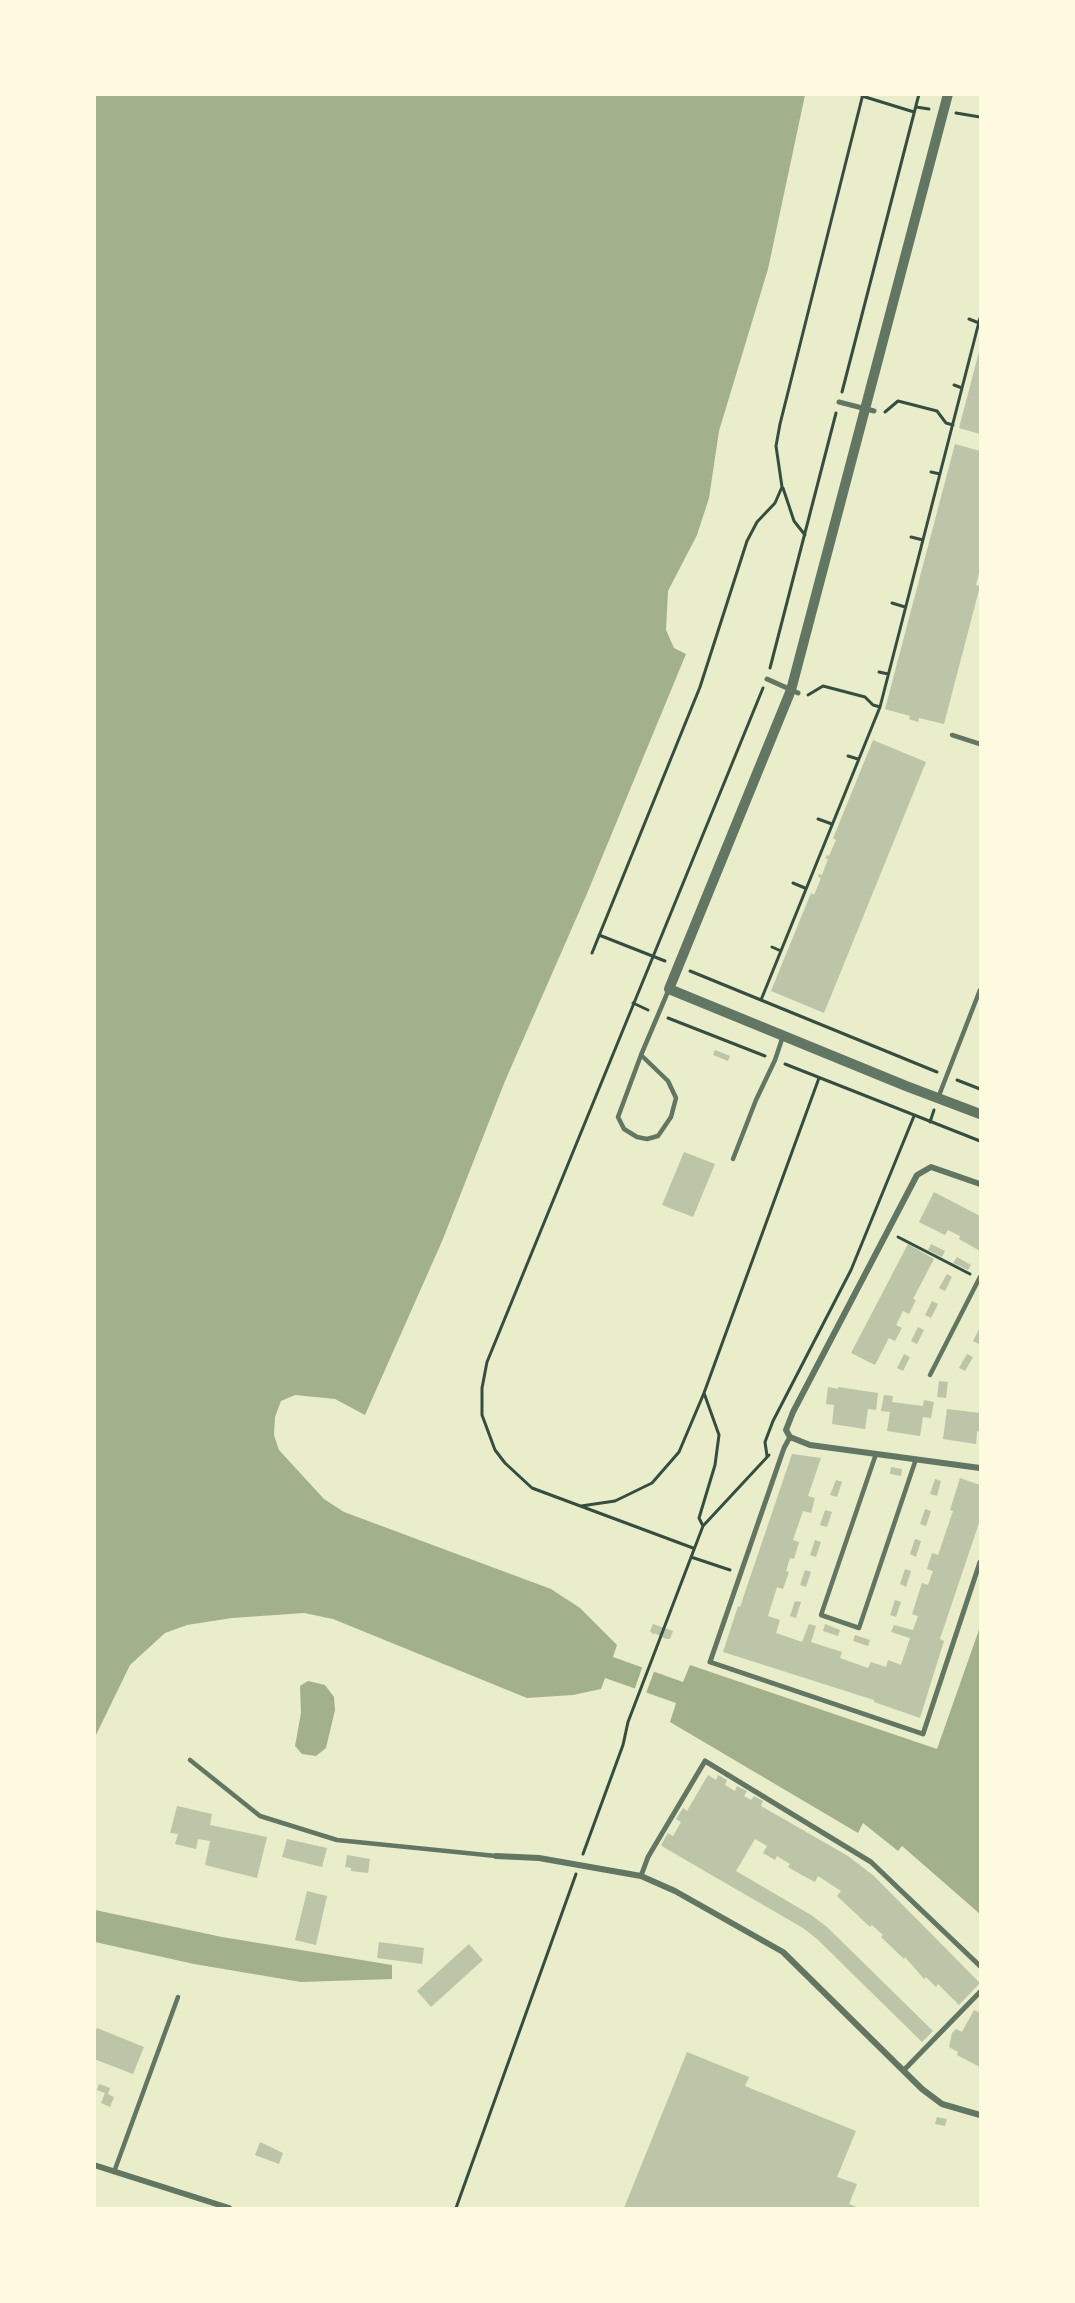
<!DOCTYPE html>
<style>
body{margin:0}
#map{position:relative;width:1075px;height:2303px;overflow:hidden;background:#e9edc9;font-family:Barlow,sans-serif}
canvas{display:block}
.frame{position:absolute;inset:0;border:96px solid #fefae0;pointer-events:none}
</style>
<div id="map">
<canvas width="1075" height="2303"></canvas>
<div class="frame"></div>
</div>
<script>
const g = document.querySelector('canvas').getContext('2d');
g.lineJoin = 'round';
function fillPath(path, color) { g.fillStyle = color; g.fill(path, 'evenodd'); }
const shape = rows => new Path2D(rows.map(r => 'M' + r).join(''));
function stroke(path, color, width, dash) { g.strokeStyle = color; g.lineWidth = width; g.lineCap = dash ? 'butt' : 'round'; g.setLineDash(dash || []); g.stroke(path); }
const water = shape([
 [95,95,805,95,768,269,719,431,709,498,697,535,668,591,666,630,674,648,686,654,586,896,505,1081,443,1239,365,1415,335,1399,295,1395,281,1401,275,1417,274,1435,279,1450,324,1499,344,1512,551,1589,580,1608,617,1645,613,1657,683,1682,690,1665,937,1749,980,1627,980,1914,902,1846,898,1851,863,1823,858,1833,670,1722,676,1703,605,1678,601,1689,573,1695,527,1698,333,1619,304,1613,232,1618,187,1625,165,1633,130,1665,95,1737],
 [308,1681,325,1685,334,1697,335,1710,326,1748,316,1756,302,1754,295,1746,301,1713,300,1686],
 [95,1910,222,1937,392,1965,392,1979,301,1982,194,1964,95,1942]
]);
const pier = shape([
 [643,1665,655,1669,645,1696,634,1691]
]);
const building = shape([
 [980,348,980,434,959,428],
 [955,444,980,451,980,569,976,585,980,586,944,724,919,718,918,722,909,719,910,716,885,709],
 [873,740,926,762,824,1013,771,991,811,893,814,895,821,878,818,877,819,874,822,875,828,859,825,858,827,855,829,856,836,840,833,838,834,836],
 [715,1050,730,1056,728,1061,713,1055],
 [684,1152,715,1164,693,1217,662,1205],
 [934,1192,980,1216,980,1251,959,1239,960,1236,948,1230,945,1235,919,1222],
 [908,1244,934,1259,913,1299,916,1300,909,1314,903,1311,896,1325,902,1328,895,1341,889,1338,875,1365,851,1353],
 [931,1244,945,1251,942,1257,928,1250],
 [957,1257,971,1265,968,1270,953,1263],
 [947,1274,952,1277,945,1291,939,1288],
 [932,1301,938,1304,931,1318,925,1315],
 [918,1327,924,1330,917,1344,911,1341],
 [980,1327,980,1342,979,1344,973,1341],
 [904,1354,910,1357,903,1371,897,1368],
 [967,1354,973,1357,965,1371,959,1368],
 [939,1381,948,1382,946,1398,937,1397],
 [828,1387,838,1389,838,1387,878,1393,876,1410,868,1409,865,1429,832,1424,834,1405,826,1404],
 [884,1395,893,1396,892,1402,923,1406,924,1400,934,1402,931,1418,923,1417,920,1436,887,1431,890,1412,881,1411],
 [947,1409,980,1413,980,1432,977,1431,976,1444,943,1439],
 [792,1454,821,1458,808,1496,815,1498,811,1513,803,1511,793,1540,799,1542,794,1559,790,1558,786,1571,789,1572,783,1589,777,1587,768,1616,780,1620,776,1633,802,1642,809,1624,816,1626,811,1642,842,1652,840,1658,868,1668,871,1662,886,1667,888,1660,901,1665,910,1638,891,1632,894,1625,913,1630,918,1616,912,1614,922,1583,928,1585,933,1571,927,1569,932,1553,938,1555,953,1511,950,1510,960,1478,980,1485,980,1520,940,1639,944,1641,920,1718,874,1702,874,1700,723,1652,738,1606,740,1607],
 [891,1467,902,1469,901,1476,890,1474],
 [935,1479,941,1481,937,1496,930,1494],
 [836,1480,842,1482,837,1497,830,1495],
 [925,1509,931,1511,926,1526,920,1524],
 [825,1510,832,1512,827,1527,820,1525],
 [915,1539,921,1541,916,1557,910,1554],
 [815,1540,821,1542,816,1557,810,1555],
 [905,1569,911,1571,906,1587,900,1584],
 [805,1570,811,1572,806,1587,800,1585],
 [895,1600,901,1602,896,1617,890,1615],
 [795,1601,801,1602,796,1618,790,1616],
 [653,1624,673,1631,670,1639,666,1639,654,1633,654,1635,650,1631],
 [825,1624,840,1630,838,1636,823,1631],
 [855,1635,870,1640,868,1646,853,1641],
 [708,1775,716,1780,718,1775,727,1780,725,1785,735,1791,737,1786,747,1791,744,1796,751,1800,754,1796,763,1801,761,1806,848,1856,874,1876,980,1983,959,2005,938,1984,936,1987,926,1977,924,1979,905,1957,904,1959,881,1937,883,1935,872,1925,870,1927,837,1896,841,1891,818,1876,815,1882,800,1874,788,1867,790,1864,777,1856,775,1860,763,1853,767,1846,755,1839,736,1871,811,1915,827,1927,933,2031,922,2042,817,1939,803,1928,665,1848,661,1845,668,1833,673,1836,681,1822,676,1819,683,1808,687,1811],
 [177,1806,212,1814,210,1825,267,1837,257,1878,205,1865,210,1841,198,1839,196,1849,175,1844,178,1834,170,1833],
 [287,1839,327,1848,322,1867,282,1857],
 [347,1855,370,1859,368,1873,351,1871,351,1868,345,1867],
 [307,1891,327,1896,316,1945,295,1940],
 [379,1942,424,1948,422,1964,377,1958],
 [469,1944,483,1960,431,2007,417,1991],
 [974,2010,980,2013,980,2067,957,2055,958,2052,949,2047,952,2033,956,2029,962,2032],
 [97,2028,144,2047,133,2074,94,2059,94,2034],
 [687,2052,749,2077,745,2086,856,2131,837,2177,857,2184,849,2204,859,2208,624,2208],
 [99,2084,110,2088,108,2094,114,2097,110,2107,101,2103,105,2093,97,2090],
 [937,2117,947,2119,945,2126,935,2124],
 [260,2142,283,2153,279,2164,255,2155]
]);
const path = shape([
 [862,96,914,112],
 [916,107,929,109],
 [956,113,980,117],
 [969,319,979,323],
 [954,385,962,388],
 [842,392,919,94],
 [885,412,898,401,937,411,946,423,953,425],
 [931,472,940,474],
 [783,488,794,521,805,535],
 [911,537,923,540],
 [892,603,905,607],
 [770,668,836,413],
 [879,672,888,674],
 [808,695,823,686,865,697,873,705,880,707],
 [848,756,858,759],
 [818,819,832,824],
 [793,883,805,888],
 [599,935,665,961],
 [772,947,781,951],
 [592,953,700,687,747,541,757,522,775,503,782,487,776,446,780,424,863,94],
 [690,971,937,1072],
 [761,1000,880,707,980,318],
 [633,1003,648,1010],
 [668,1018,765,1056],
 [785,1064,980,1141],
 [957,1080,980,1089],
 [930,1122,934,1110],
 [898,1237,970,1274],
 [767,1456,765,1442,773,1421,851,1270,914,1116],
 [581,1506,615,1501,652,1483,679,1452,704,1393,819,1078],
 [703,1526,699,1518,715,1465,719,1435,704,1393],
 [693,1548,532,1488,505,1463,495,1450,482,1415,482,1388,487,1362,763,688],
 [691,1557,730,1570],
 [583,1854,623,1745,628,1722,703,1526,769,1455],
 [456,2208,576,1874]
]);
const service = shape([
 [952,735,980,744],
 [641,1055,668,1081,676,1098,671,1117,658,1136,647,1139,637,1137,624,1129,618,1117,641,1055,669,989],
 [938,1098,980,990],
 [733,1159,756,1100,775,1060,783,1036],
 [930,1375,980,1277],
 [876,1454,821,1615,859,1628,916,1459],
 [190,1760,260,1816,337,1840,496,1856],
 [114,2172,178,1997]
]);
const pedestrian = shape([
 [839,402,874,411],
 [767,679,798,693],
 [790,1437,784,1448,710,1662,923,1734,980,1562],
 [641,1876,648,1857,705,1761,871,1862,980,1966],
 [904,2070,980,1992]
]);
const minor = shape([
 [980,1184,931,1167,917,1175,793,1412,786,1430,790,1437,810,1445,980,1468],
 [496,1856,539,1858,641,1876,675,1891,783,1952,922,2089,942,2104,980,2115],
 [94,2165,229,2208]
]);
const tertiary = shape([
 [948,94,791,690,669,989,906,1086,980,1114]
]);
fillPath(water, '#a3b18a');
fillPath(pier, '#e9edc9');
fillPath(building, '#bcc5a7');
stroke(path, '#344e41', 3);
stroke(service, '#617663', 4.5);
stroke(pedestrian, '#617663', 5);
stroke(minor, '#617663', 6);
stroke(tertiary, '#617663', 10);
</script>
